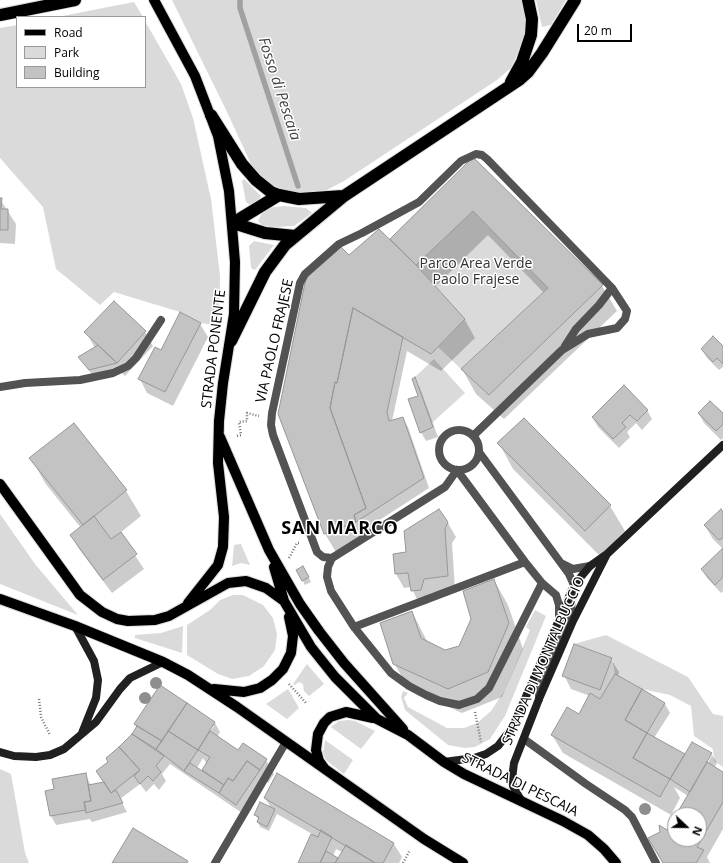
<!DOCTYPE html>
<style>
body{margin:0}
#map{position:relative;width:723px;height:863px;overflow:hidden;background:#fff;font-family:"Open Sans",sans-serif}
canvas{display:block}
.legend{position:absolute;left:16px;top:16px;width:130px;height:72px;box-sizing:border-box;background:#fff;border:1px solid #999;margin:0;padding:5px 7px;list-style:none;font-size:12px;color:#000}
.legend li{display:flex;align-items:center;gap:8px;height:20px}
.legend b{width:20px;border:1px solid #999}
.north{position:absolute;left:667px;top:807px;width:40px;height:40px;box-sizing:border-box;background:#fff;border:1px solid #999;border-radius:50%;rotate:112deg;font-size:11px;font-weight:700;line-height:16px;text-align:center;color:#000}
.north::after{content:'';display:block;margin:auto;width:14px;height:18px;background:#000;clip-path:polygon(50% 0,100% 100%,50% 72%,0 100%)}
.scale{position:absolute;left:577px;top:24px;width:55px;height:18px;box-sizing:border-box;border:2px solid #000;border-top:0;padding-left:5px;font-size:12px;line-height:14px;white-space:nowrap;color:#000;-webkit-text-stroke:3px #fff;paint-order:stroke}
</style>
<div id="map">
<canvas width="723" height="863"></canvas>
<ul class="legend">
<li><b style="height:5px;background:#000"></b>Road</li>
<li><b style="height:11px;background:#dadada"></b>Park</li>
<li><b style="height:11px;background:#c3c3c3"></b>Building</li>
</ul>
<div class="north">N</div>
<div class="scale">20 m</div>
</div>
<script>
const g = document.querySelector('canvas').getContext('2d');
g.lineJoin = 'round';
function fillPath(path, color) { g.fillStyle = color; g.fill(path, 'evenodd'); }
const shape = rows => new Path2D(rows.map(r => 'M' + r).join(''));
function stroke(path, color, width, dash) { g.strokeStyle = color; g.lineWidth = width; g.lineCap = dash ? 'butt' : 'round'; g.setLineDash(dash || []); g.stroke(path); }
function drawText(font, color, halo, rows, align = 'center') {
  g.font = font + ' "Open Sans",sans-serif'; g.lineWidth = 3; g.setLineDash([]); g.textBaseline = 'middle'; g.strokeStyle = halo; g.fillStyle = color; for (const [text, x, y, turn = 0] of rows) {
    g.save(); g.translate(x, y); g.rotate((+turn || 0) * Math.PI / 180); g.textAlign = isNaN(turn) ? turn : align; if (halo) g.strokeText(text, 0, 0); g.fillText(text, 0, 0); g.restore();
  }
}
const green = shape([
 [172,0,522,0,526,22,525,37,511,68,497,80,344,181,323,192,307,194,288,192,266,182,255,173,228,114],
 [536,0,566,0,551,25,542,27],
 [134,2,143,17,57,17],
 [145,21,181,84,193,118,211,199,220,276,219,326,201,323,180,312,114,292,100,305,56,269,43,207,0,158,0,28,17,25,17,87,145,87],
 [244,179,261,196,258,201,250,205,246,202,242,181],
 [284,206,306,208,312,213,294,226,272,227,262,225,258,221,263,211,267,208],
 [473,211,548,288,461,369,438,347,465,319,416,265],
 [254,241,274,245,255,270,252,269,251,267,249,246],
 [434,359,465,393,432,423,415,377],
 [0,514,35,564,78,615,0,584],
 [241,544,250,565,241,563,232,566,234,545],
 [233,595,243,595,263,605,273,618,277,634,275,650,264,666,249,676,232,679,218,674,187,655,187,625,210,610,220,600],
 [535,610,546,616,505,716,490,739,475,747,465,748,448,745,405,710,401,697,403,691,408,693,404,698,408,707,447,728,464,728,477,723,491,711,505,690,530,630,526,627],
 [183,626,182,653,135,638,135,635,161,633],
 [606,635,688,677,713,714,723,716,723,767,714,761,713,749,694,736,691,706,670,695,642,689,615,674,612,658,574,644],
 [307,664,324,684,309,696,304,691,303,684,299,682,295,685,293,684],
 [288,689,299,708,287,719,266,704],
 [348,720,355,721,375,731,361,749,331,727,339,721],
 [325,740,353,760,344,774,326,760,323,753],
 [0,769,11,774,25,853,29,863,0,863]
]);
const shadow = shape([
 [473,159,602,286,617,311,504,419,476,394,462,369,544,293,488,235,435,287,465,320,475,338,441,371,407,351,392,421,402,418,408,427,429,488,375,523,376,526,363,533,366,541,336,552,325,534,279,414,349,256,390,241],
 [0,199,16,224,15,244,0,243],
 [114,302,145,332,153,346,125,376,121,372,95,379,80,358,95,348,86,332],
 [200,324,208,337,173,406,147,393,140,379,161,351],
 [723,348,723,367,719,370,707,358,702,349],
 [415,379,420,388,438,437,426,441,421,432,419,396],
 [647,410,652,419,642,430,636,423,627,432,630,437,619,448,598,427,593,418],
 [699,414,723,415,723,438,721,440,704,423],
 [524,419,610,506,625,531,600,556,513,469,499,443],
 [74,424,126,491,141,516,120,533,144,569,112,593,79,549,71,535,81,528,45,483,31,458],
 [723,513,723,549,713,539,705,526],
 [448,523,456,537,452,543,455,590,431,593,428,604,420,605,411,587,404,588,396,574,407,553],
 [723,549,723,591,721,593,707,578,702,569],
 [303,567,311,582,305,585,297,570],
 [494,580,508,605,523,649,502,697,462,713,409,689,394,663,412,612,428,643,445,651,460,647],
 [611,659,619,672,618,677,665,704,670,713,654,738,685,756,706,763,708,763,712,755,717,763,714,768,723,773,723,829,707,857,710,863,664,863,667,832,675,819,675,839,699,839,699,815,677,815,688,796,674,787,680,798,671,815,563,753,552,735,579,715,590,696,571,689,564,675],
 [160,687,215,723,220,732,217,737,239,751,266,760,274,774,268,783,264,780,242,813,170,764,162,774,166,781,159,790,154,784,146,792,140,784,120,799,127,812,92,822,90,819,56,825,51,816,55,790,86,775,91,786,104,783,109,762,107,758,133,734,137,728,135,724],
 [212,725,214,726,210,732,208,731],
 [203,758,207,764,203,770,205,774,197,768],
 [277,775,394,844,402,857,399,863,299,863,312,834,277,814,269,831,260,827,258,822,259,820,255,815,271,808,265,798],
 [336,849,342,852,338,859,333,856]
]);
const stream = shape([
 [240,0,240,8,298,186]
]);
const building = shape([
 [473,157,603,285,489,395,461,369,548,288,473,211,416,265,390,239,473,157],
 [0,198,2,198,1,209,8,209,8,230,0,230,0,198],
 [379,229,416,265,465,319,431,354,353,308,337,383,335,382,330,408,366,508,354,515,356,522,324,534,278,414,306,278,340,246,349,255,379,229],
 [114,301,146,331,117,363,84,332,114,301],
 [353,308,403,337,387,412,389,421,403,417,424,478,356,522,354,515,366,508,330,408,335,382,337,383,353,308],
 [180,312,201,323,165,392,138,379,155,347,161,350,180,312],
 [713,336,723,346,723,364,717,358,713,362,701,349,713,336],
 [98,345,117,363,89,370,78,357,98,345],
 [415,377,433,427,420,433,408,399,418,396,412,379,415,377],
 [624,385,648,410,637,421,630,415,622,423,626,427,613,439,592,417,624,385],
 [710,401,723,413,723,424,716,431,698,413,710,401],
 [524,418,611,505,585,531,497,443,524,418],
 [74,423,127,490,83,525,29,458,74,423],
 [439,509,448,522,445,529,448,576,424,579,421,590,411,591,408,573,395,574,393,554,406,552,404,531,439,509],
 [721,509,723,512,723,538,719,540,704,525,721,509],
 [94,516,111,539,121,532,137,554,103,580,70,535,94,516],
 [723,548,723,577,715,585,701,569,723,548],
 [303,566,309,577,302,581,296,570,303,566],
 [494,579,509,623,488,672,448,689,393,664,380,623,412,611,421,638,445,650,459,646,471,619,463,591,494,579],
 [574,644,612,658,600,690,562,676,574,644],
 [615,674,642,689,625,720,647,733,633,758,670,779,660,797,551,735,567,707,579,714,590,693,600,699,615,674],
 [160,685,187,703,162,741,134,724,160,685],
 [642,689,665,703,647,733,625,720,642,689],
 [187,703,215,722,198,750,168,731,187,703],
 [137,726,162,741,156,749,132,734,137,726],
 [168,731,198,750,184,771,156,749,168,731],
 [210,731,238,750,243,743,267,759,260,770,247,761,233,781,228,778,224,785,202,770,210,757,198,750,210,731],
 [647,733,685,754,670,779,633,758,647,733],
 [132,734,164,756,156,766,161,772,153,781,148,776,140,784,134,776,140,770,119,747,132,734],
 [692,742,712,753,690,792,670,779,692,742],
 [119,747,140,770,111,793,96,771,108,762,106,758,119,747],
 [247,761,260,770,236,805,219,793,228,778,233,781,247,761],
 [707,762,723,772,723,802,697,847,704,850,696,863,663,863,648,838,660,832,659,825,667,830,675,817,675,839,699,839,699,815,676,815,707,762],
 [190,763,224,785,219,793,184,771,190,763],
 [86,773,91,801,84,802,86,810,50,816,45,791,54,789,52,779,86,773],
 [277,773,394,843,383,863,375,863,264,798,277,773],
 [104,782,111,793,116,790,123,803,86,813,84,802,91,801,88,785,104,782],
 [260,802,275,809,267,827,257,822,259,817,254,815,260,802],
 [133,828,188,861,187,863,112,863,133,828],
 [321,830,332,837,320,863,298,863,311,834,318,837,321,830],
 [346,845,375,863,335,863,346,845],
 [326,851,338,858,335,863,320,863,326,851]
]);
const path = shape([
 [237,436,241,435,239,422,247,421,247,413,259,416],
 [289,558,297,543,301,543],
 [289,684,306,703],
 [39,699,41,717,50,735],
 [475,712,481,742],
 [403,863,410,850]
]);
const lane = shape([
 [524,739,586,784,625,810,632,817,656,863]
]);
const street = shape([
 [565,346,576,329,599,305,612,288],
 [0,387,25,383,80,380,113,373,128,366,136,358,161,320],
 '439 450a20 20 0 1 1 40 0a20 20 0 1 1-40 0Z',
 [479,452,569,574,574,585,571,609,542,680,539,688,539,699],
 [332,558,323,557,317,552,273,435,271,425,272,413,300,283,305,274,339,244,362,233,419,202,461,161,476,154,482,155,487,159,612,288,627,311,625,319,617,328,588,334,562,350,473,436],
 [563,564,573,569,590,566],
 [542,583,489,688,477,699,459,705,440,701,426,695,409,686,391,673,354,627,331,591,327,577,328,567,332,558,437,492,445,487,457,470,525,562,542,583,556,595,559,605,559,620],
 [354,627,525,562],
 [215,863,286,742]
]);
const secondary = shape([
 [75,626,94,661,98,680,96,698,82,733],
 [0,752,14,756,36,757,50,755,64,749,96,722,120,689,130,678,163,662],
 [444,762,474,758,486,754,498,746,512,728,524,701,574,585,590,566,607,554,723,445],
 [522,802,513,786,512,779,514,763,539,699,573,621,606,556]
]);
const primary = shape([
 [154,0,195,76,218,136,229,191,235,262,234,314,223,383,219,421,218,463,224,517,223,547,218,565,188,603],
 [220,437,269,550,300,604,319,631,344,663,403,729],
 [0,484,80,595,102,612,117,619,128,621,155,620,169,616,228,583,246,581,266,588,284,601,311,647,335,677,377,719,408,735,444,762,464,774,563,821,588,835,604,849,616,863],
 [274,567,284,601],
 [0,599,75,626,163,662,188,675,237,707,424,839,463,863],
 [214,689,244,692,260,688,272,680,283,669,291,653,293,636,289,617],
 [324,768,319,761,316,750,318,734,324,723,330,717,346,712,373,718]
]);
const highway = shape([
 [0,15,75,0],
 [511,82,522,62,531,35,532,19,528,0],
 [211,115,242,164,256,180,271,192,279,195,299,199,343,196],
 [233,223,265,233,295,236],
 [233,223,279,195],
 [231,341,265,272,285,245,344,196,519,80,528,72,542,53,575,0]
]);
const trees = [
 [156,683],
 [145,698],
 [645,809]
];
const parkNames = [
 ["Parco Area Verde",476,264],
 ["Paolo Frajese",476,280]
];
const streetNames = [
 ["VIA PAOLO FRAJESE",275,341,-77],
 ["STRADA PONENTE",214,349,-83],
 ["STRADA DI MONTALBUCCIO",544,661,-66],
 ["STRADA DI PESCAIA",520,785,26]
];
const waterNames = [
 ["Fosso di Pescaia",279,89,72]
];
const districtNames = [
 ["SAN MARCO",340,529]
];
fillPath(green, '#dadada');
fillPath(shadow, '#0003');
stroke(stream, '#a1a1a1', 5.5);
fillPath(building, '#c3c3c3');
stroke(building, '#979797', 1);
stroke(primary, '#dbdbdb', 12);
stroke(highway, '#dbdbdb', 14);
stroke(path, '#757575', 2.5, [1, 2]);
stroke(lane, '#535353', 8);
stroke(street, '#535353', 8);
stroke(secondary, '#202020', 8);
stroke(primary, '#000', 10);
stroke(highway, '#000', 12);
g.fillStyle = '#8e8e8e';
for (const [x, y] of trees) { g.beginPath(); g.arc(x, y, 6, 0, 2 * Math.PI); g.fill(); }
drawText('14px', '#313131', '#fff', parkNames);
drawText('14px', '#000', '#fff', streetNames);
drawText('italic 15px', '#424242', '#fff', waterNames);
g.letterSpacing = '1px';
drawText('bold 18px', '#000', '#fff', districtNames);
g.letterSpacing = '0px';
</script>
